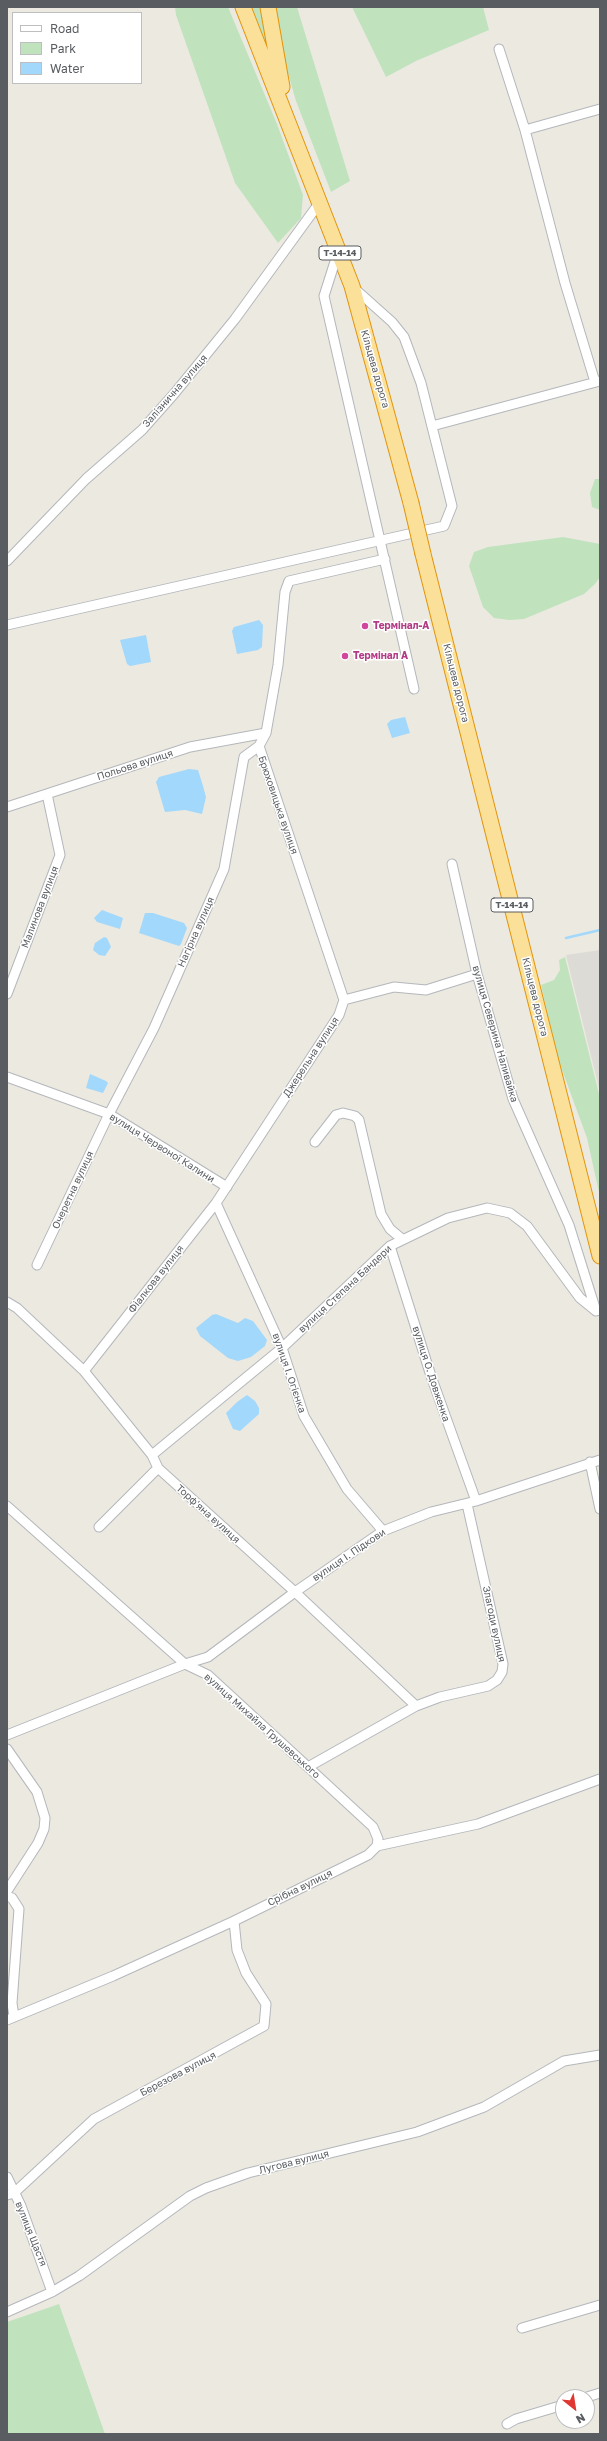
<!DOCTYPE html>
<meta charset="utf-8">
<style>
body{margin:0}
#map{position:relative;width:607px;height:2441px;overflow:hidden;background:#ece9e1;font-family:"Golos Text",sans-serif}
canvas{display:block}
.frame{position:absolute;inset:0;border:8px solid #595d61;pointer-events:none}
.legend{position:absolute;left:12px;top:12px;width:130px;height:72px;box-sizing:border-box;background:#fff;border:1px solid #bdbec0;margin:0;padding:5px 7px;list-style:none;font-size:12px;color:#595d61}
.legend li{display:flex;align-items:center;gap:8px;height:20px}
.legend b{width:20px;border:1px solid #bdbec0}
.north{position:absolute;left:555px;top:2389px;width:40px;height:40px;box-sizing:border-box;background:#fff;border:1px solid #bdbec0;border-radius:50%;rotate:150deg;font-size:11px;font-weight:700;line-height:16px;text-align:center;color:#595d61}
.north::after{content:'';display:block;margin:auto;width:14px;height:18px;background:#e13732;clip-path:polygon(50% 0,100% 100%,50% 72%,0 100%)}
</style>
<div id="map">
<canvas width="607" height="2441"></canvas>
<div class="frame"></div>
<ul class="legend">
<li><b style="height:5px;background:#fff"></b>Road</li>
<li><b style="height:11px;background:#c0e3be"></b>Park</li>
<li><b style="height:11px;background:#a2d8fb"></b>Water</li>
</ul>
<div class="north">N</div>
</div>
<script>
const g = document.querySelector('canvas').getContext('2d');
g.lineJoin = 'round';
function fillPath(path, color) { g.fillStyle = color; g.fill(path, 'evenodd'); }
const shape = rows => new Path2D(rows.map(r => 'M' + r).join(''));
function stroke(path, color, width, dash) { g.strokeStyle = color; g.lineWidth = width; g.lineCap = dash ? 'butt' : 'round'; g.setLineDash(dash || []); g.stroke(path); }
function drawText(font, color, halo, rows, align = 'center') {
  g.font = font + ' "Golos Text",sans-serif'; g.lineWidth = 3; g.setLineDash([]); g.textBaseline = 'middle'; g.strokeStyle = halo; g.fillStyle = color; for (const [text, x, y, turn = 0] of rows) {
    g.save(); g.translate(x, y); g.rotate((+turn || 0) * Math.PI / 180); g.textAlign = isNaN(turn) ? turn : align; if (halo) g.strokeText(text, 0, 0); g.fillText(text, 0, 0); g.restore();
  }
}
const industrial = shape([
 [600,950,600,1092,566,955]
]);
const green = shape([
 [175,7,228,7,277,124,303,195,301,218,278,243,235,183,176,15],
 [252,7,263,7,270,55],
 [274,7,297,7,350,181,331,192,296,101,280,46],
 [352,7,483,7,489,30,416,61,386,77],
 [595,479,600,479,600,510,592,507,590,493],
 [563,537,600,544,600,577,595,584,584,594,524,619,509,620,494,618,483,607,469,566,474,552,488,547],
 [565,957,600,1098,600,1197,587,1138,558,1059,541,985,554,980,560,970,559,960],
 [59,2304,105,2434,7,2434,7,2322]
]);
const water = shape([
 [259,620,263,625,262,647,258,650,237,654,232,631,234,627],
 [146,635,151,662,130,666,127,664,120,640],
 [405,717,410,733,392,738,387,724,391,720],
 [189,769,198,770,203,786,206,797,202,814,185,810,165,812,156,782,159,777],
 [102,910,123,918,120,929,97,922,94,918],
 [145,913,153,913,184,923,187,928,181,944,179,946,139,933],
 [104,937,107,938,111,947,105,956,99,955,93,950,95,943],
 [90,1074,106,1081,108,1083,103,1093,86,1088],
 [216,1314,238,1323,245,1318,253,1321,267,1340,265,1346,251,1357,238,1361,228,1358,200,1336,196,1328,212,1315],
 [247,1395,255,1401,259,1408,259,1414,240,1431,233,1429,226,1413,237,1402]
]);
const stream = shape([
 [566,938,600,930]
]);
const minor = shape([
 [499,49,525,130,565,283,595,382],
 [525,130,600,109],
 [338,252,324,296,414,689],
 [432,426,600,381],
 [7,561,86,479,142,430,174,394,235,319,320,202],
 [7,625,444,526,452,506,421,383,404,337,392,322,354,288],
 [7,807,190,747,266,733],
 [452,864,477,974,513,1099,569,1225,596,1311],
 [7,994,60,855,47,794],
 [344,1000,259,746,266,733,278,665,285,592,289,581,385,559],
 [344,1000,394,987,426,990,477,974],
 [7,1077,109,1114,227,1187],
 [315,1142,336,1115,343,1113,355,1116,359,1120,381,1214,390,1229,402,1239],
 [216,1203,282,1348,304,1416,347,1489,383,1531],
 [390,1246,431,1376,476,1501],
 [37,1265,109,1114,154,1028,224,869,244,757,259,746],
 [7,1302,17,1308,84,1371,152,1455,158,1468,295,1592,416,1706],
 [84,1371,216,1203,339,1015,344,1000],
 [152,1455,282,1348,390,1246,448,1218,487,1208,510,1213,527,1226,580,1298,596,1311,600,1310],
 [590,1462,600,1509],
 [7,1506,185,1664,208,1675,308,1767,373,1827,378,1839,377,1846],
 [99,1527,158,1468],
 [7,1735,185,1664,208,1657,295,1592,383,1531,431,1512,476,1501,600,1460],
 [7,1749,37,1792,45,1818,44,1829,38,1843,7,1891],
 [308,1767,416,1706,440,1697,488,1686,497,1680,502,1672,503,1664,467,1504],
 [7,1896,12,1898,19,1909,12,2003,14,2017],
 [7,2020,113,1976,234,1921,368,1855,377,1846,478,1824,600,1779],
 [7,2177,21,2206,52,2292],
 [7,2195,14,2193,94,2119,264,2026,266,2004,246,1973,237,1950,234,1921],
 [7,2312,52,2292,79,2276,190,2196,206,2188,248,2173,417,2132,484,2107,564,2061,600,2055],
 [522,2328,600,2305],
 [587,2397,600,2393],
 [507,2424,516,2419,563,2405]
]);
const trunk = shape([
 [243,7,352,286,411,503],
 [268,7,282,87],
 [423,554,600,1256]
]);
const trunkBridge = shape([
 [411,503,423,554]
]);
const markers = [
 [365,626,4,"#d1479c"],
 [345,656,4,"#d1479c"]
];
const shields = [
 [340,253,42],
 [512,905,42]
];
const shieldNames = [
 ["Т-14-14",340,253],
 ["Т-14-14",512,905]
];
const streetNames = [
 ["Кільцева дорога",375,369,74],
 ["Залізнична вулиця",175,391,-49],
 ["Кільцева дорога",456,683,76],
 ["Польова вулиця",135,765,-18],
 ["Брюховицька вулиця",278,805,71],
 ["Малинова вулиця",40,907,-69],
 ["Нагірна вулиця",196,932,-66],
 ["Кільцева дорога",535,997,76],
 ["вулиця Северина Наливайка",495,1034,74],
 ["Джерельна вулиця",311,1057,-57],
 ["вулиця Червоної Калини",162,1148,32],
 ["Очеретна вулиця",73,1190,-65],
 ["Фіалкова вулиця",156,1279,-52],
 ["вулиця Степана Бандери",345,1289,-43],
 ["вулиця І. Огієнка",289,1373,71],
 ["вулиця О. Довженка",431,1374,72],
 ["Торф'яна вулиця",208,1514,42],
 ["вулиця І. Підкови",349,1555,-34],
 ["Злагоди вулиця",494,1624,78],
 ["вулиця Михайла Грушевського",262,1726,42],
 ["Срібна вулиця",300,1888,-26],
 ["Березова вулиця",178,2074,-28],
 ["Лугова вулиця",294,2162,-14],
 ["вулиця Щастя",31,2234,68]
];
const hotelNames = [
 ["Термінал-А",373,626],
 ["Термінал А",353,656]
];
fillPath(industrial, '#dddbd5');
fillPath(green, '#c0e3be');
fillPath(water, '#a2d8fb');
stroke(stream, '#a2d8fb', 2.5);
stroke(minor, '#b4b7bb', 11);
stroke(trunk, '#e3940a', 17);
stroke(minor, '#fff', 9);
stroke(trunk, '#fae099', 15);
stroke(trunkBridge, '#e3940a', 17, []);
stroke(trunkBridge, '#fae099', 15);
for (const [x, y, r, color] of markers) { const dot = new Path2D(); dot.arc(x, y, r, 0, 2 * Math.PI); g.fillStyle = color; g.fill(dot); stroke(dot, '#fff', 1.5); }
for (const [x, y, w] of shields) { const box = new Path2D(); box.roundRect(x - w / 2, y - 7, w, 14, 3); g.fillStyle = '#fff'; g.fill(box); stroke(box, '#595d61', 1); }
drawText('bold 9px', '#595d61', null, shieldNames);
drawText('10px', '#595d61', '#fff', streetNames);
drawText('bold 10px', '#b23c85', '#fff', hotelNames, 'left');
</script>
